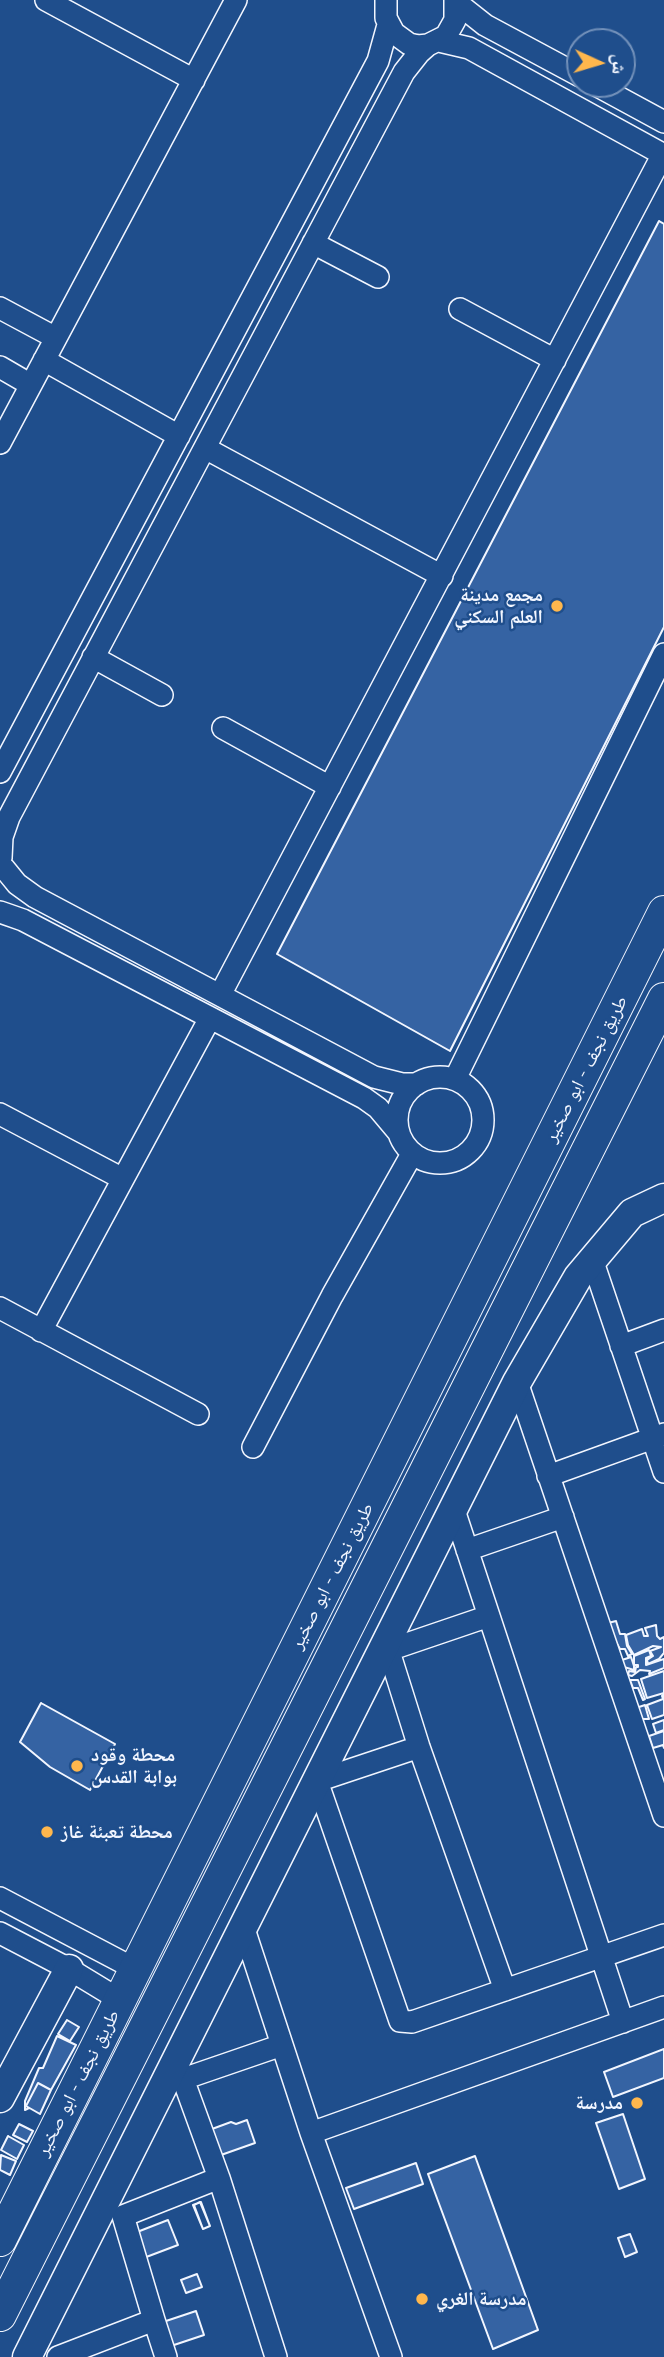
<!DOCTYPE html>
<meta charset="utf-8">
<style>
body{margin:0}
#map{position:relative;width:664px;height:2357px;overflow:hidden;background:#1f4e8c;font-family:Quicksand,"Noto Naskh Arabic",sans-serif}
canvas{display:block}
.north{position:absolute;left:566px;top:28px;width:70px;height:70px;box-sizing:border-box;background:#1f4e8c;border:2px solid #7391ba;border-radius:50%;rotate:94deg;font-size:19px;font-weight:700;line-height:28px;text-align:center;color:#f2f6ff}
.north::after{content:'';display:block;margin:auto;width:24px;height:32px;background:#ffb74d;clip-path:polygon(50% 0,100% 100%,50% 72%,0 100%)}
</style>
<div id="map">
<canvas width="664" height="2357"></canvas>
<div class="north">ش</div>
</div>
<script>
const g = document.querySelector('canvas').getContext('2d');
g.lineJoin = 'round';
function fillPath(path, color) { g.fillStyle = color; g.fill(path, 'evenodd'); }
const shape = rows => new Path2D(rows.map(r => 'M' + r).join(''));
function stroke(path, color, width, dash) { g.strokeStyle = color; g.lineWidth = width; g.lineCap = dash ? 'butt' : 'round'; g.setLineDash(dash || []); g.stroke(path); }
function drawText(font, color, halo, rows, align = 'center') {
  g.font = font + ' Quicksand,"Noto Naskh Arabic",sans-serif'; g.lineWidth = 5; g.setLineDash([]); g.textBaseline = 'middle'; g.strokeStyle = halo; g.fillStyle = color; for (const [text, x, y, turn = 0] of rows) {
    g.save(); g.translate(x, y); g.rotate((+turn || 0) * Math.PI / 180); g.textAlign = isNaN(turn) ? turn : align; if (halo) g.strokeText(text, 0, 0); g.fillText(text, 0, 0); g.restore();
  }
}
const building = shape([
 [659,221,664,224,664,627,450,1051,277,954,659,221],
 [616,1621,620,1634,625,1634,627,1646,632,1654,628,1656,625,1649,620,1649,612,1635,608,1623,616,1621],
 [656,1625,657,1636,660,1639,664,1637,664,1653,659,1659,648,1664,647,1660,653,1656,650,1651,661,1647,653,1646,634,1655,628,1645,626,1635,642,1629,644,1636,648,1636,645,1628,656,1625],
 [649,1650,651,1656,646,1658,646,1665,664,1659,664,1668,649,1674,650,1671,640,1670,632,1676,628,1675,629,1671,635,1672,636,1667,638,1667,638,1665,634,1665,634,1656,649,1650],
 [631,1657,634,1666,634,1670,624,1667,619,1661,631,1657],
 [664,1671,664,1693,647,1698,641,1679,664,1671],
 [630,1680,638,1680,645,1699,643,1700,638,1688,633,1688,630,1680],
 [664,1695,664,1715,652,1719,647,1705,663,1699,662,1696,664,1695],
 [41,1703,115,1744,90,1790,50,1767,20,1742,41,1703],
 [645,1705,649,1719,643,1719,641,1722,636,1708,645,1705],
 [664,1720,664,1730,656,1733,653,1724,664,1720],
 [664,1731,664,1748,663,1745,653,1748,649,1736,664,1731],
 [67,2020,79,2027,70,2041,58,2034,67,2020],
 [57,2036,76,2045,51,2090,38,2083,26,2106,29,2108,25,2110,25,2101,39,2068,43,2068,57,2036],
 [664,2049,664,2078,613,2097,604,2072,664,2049],
 [38,2083,51,2090,40,2114,26,2106,38,2083],
 [623,2114,645,2179,619,2189,596,2123,623,2114],
 [247,2120,255,2143,221,2155,212,2129,231,2122,236,2124,247,2120],
 [19,2124,33,2131,27,2142,13,2135,19,2124],
 [8,2136,24,2145,17,2159,1,2150,8,2136],
 [1,2155,16,2161,10,2175,0,2170,1,2155],
 [475,2156,538,2330,493,2349,428,2174,475,2156],
 [416,2163,423,2184,354,2209,346,2188,416,2163],
 [200,2202,210,2226,203,2229,194,2205,200,2202],
 [201,2202,210,2226,203,2229,193,2205,201,2202],
 [168,2220,178,2245,141,2259,132,2234,168,2220],
 [630,2234,637,2252,625,2257,618,2238,630,2234],
 [197,2274,202,2287,186,2293,181,2280,197,2274],
 [196,2311,204,2335,171,2346,163,2322,196,2311]
]);
const minor = shape([
 [46,0,194,80],
 [386,0,386,18,394,33,409,44,418,46,428,45,446,36,455,20,455,0],
 [456,2,485,25,580,76],
 [439,41,469,48,664,155],
 [594,84,664,122],
 [313,243,378,277],
 [0,308,56,338],
 [460,309,555,360],
 [44,360,179,436],
 [0,367,31,385],
 [0,443,236,0],
 [205,448,442,576],
 [93,657,162,695],
 [223,728,330,787],
 [0,772,378,61,388,25],
 [1,858,2,837,9,817,404,72,419,53,428,45],
 [4,868,17,884,35,897,374,1077,402,1084,417,1084],
 [0,912,23,920,364,1098,378,1108,399,1133],
 [220,995,663,154],
 '397 1120a43 43 0 1 1 86 0a43 43 0 1 1-86 0Z',
 [455,1079,664,654],
 [0,1114,123,1179],
 [592,1259,664,1472],
 [0,1308,198,1414],
 [41,1331,210,1018],
 [621,1346,664,1330],
 [517,1382,664,1816],
 [253,1447,332,1296,412,1154],
 [548,1476,664,1434],
 [453,1507,623,2022],
 [467,1550,563,1517],
 [386,1642,419,1747,505,1990],
 [389,1650,489,1616],
 [419,1747,317,1781,400,2021,412,2022,664,1935],
 [0,1898,135,1969],
 [243,1926,311,2133,391,2357],
 [0,1933,69,1969,120,2000],
 [311,2133,664,2007],
 [219,2178,276,2357],
 [154,2320,166,2357],
 [58,2357,154,2320,123,2216,219,2178,183,2079,282,2045]
]);
const major = shape([
 [0,2098,69,1969],
 [27,2357,517,1382,578,1277,632,1213,664,1198]
]);
const highway = shape([
 [0,2240,664,912],
 [0,2315,664,999]
]);
const markers = [
 [557,606,7,"#ffb74d"],
 [77,1766,7,"#ffb74d"],
 [47,1832,7,"#ffb74d"],
 [637,2103,7,"#ffb74d"],
 [422,2299,7,"#ffb74d"]
];
const poiNames = [
 ["مجمع مدينة",543,595,"right"],
 ["العلم السكني",543,617,"right"],
 ["محطة وقود",91,1755],
 ["بوابة القدس",91,1777],
 ["محطة تعبئة غاز",61,1832],
 ["مدرسة",623,2103,"right"],
 ["مدرسة الغري",436,2299]
];
const streetNames = [
 ["طريق نجف - ابو صخير",586,1069,-63],
 ["طريق نجف - ابو صخير",332,1576,-63],
 ["طريق نجف - ابو صخير",78,2083,-63]
];
fillPath(building, '#3563a3');
stroke(building, '#f2f6ff', 2);
stroke(minor, '#f2f6ff', 24);
stroke(major, '#f2f6ff', 31);
stroke(highway, '#f2f6ff', 34);
stroke(minor, '#1f4e8c', 21);
stroke(major, '#1f4e8c', 28);
stroke(highway, '#1f4e8c', 32);
for (const [x, y, r, color] of markers) { const dot = new Path2D(); dot.arc(x, y, r, 0, 2 * Math.PI); g.fillStyle = color; g.fill(dot); stroke(dot, '#1f4e8c', 2.5); }
drawText('bold 19px', '#f2f6ff', '#1f4e8c', poiNames, 'left');
drawText('19px', '#f2f6ff', '#1f4e8c', streetNames);
</script>
